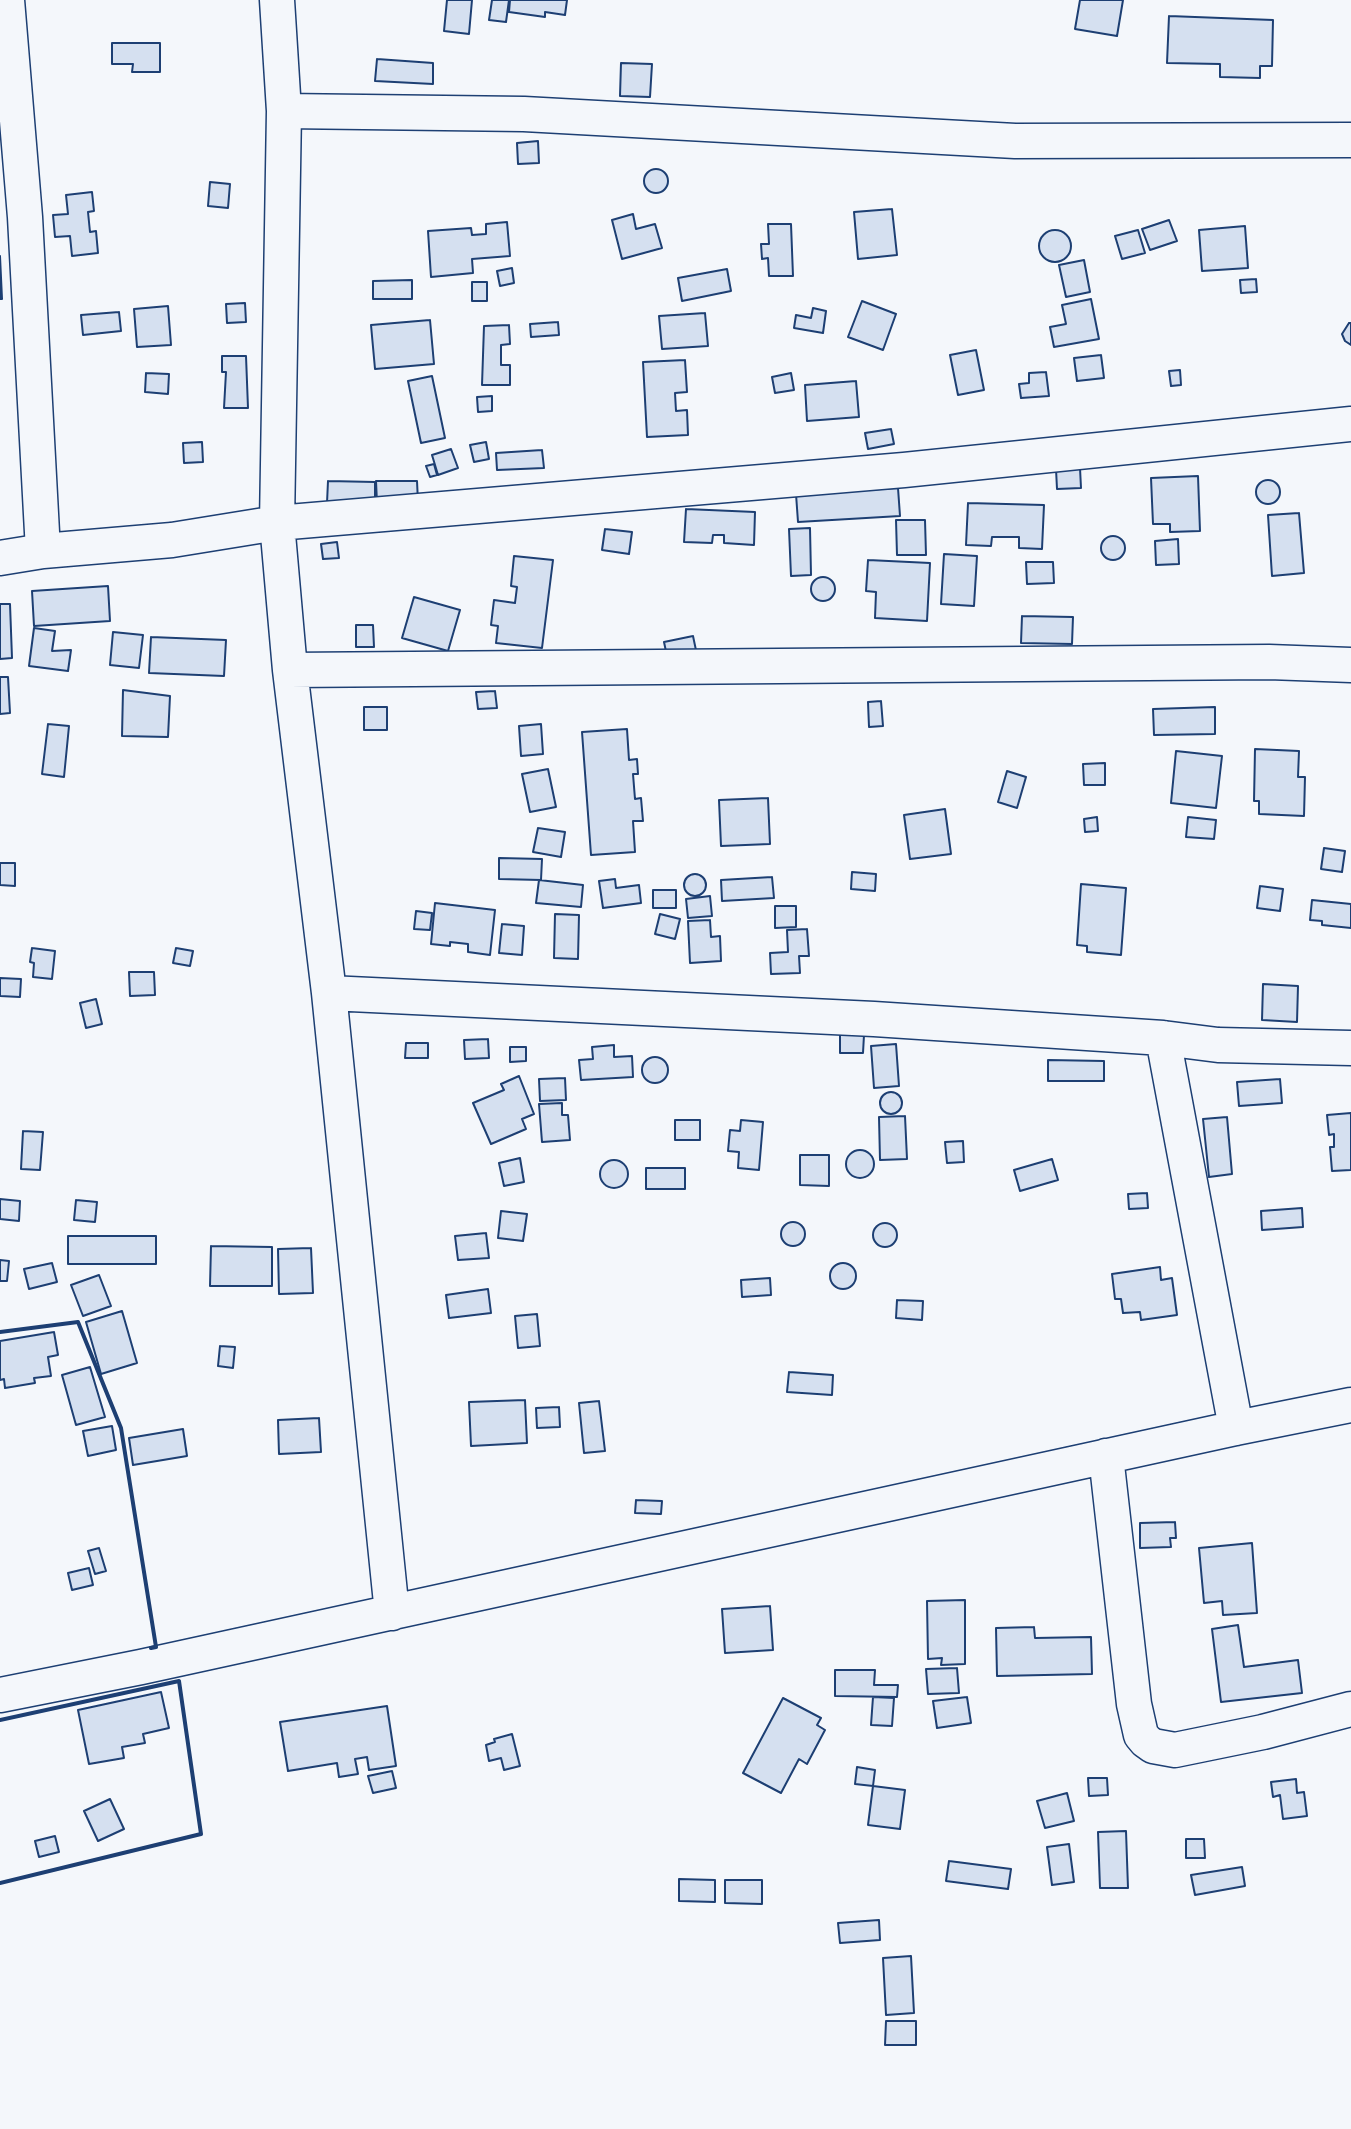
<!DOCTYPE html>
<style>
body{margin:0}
canvas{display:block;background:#f4f7fb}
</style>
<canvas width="1351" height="2129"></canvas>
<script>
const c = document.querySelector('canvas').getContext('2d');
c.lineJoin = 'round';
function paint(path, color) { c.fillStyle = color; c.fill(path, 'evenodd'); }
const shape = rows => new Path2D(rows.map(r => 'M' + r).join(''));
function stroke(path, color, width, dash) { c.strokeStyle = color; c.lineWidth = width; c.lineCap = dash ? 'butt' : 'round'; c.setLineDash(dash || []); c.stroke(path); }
const building = shape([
 [447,0,472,0,469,34,444,31,447,0],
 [492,0,509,0,506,22,489,20,492,0],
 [510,0,567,0,565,15,545,12,545,17,509,12,510,0],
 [1080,0,1123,0,1117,36,1075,29,1080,0],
 [1169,16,1273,20,1272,66,1260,66,1260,78,1220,77,1220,64,1167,63,1169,16],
 [112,43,160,43,160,72,132,72,133,64,112,64,112,43],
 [377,59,433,63,433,84,375,81,377,59],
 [621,63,652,64,650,97,620,96,621,63],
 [538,141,539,163,518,164,517,143,538,141],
 '644 181a12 12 0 1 1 24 0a12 12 0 1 1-24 0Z',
 [210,182,230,184,228,208,208,206,210,182],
 [92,192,94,211,88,212,90,232,96,231,98,253,72,256,70,236,55,237,53,215,68,214,66,195,92,192],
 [892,209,897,255,858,259,854,212,892,209],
 [633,214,636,229,655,224,662,248,622,259,612,220,633,214],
 [1169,220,1177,241,1150,250,1142,229,1169,220],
 [507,222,510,256,472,259,473,273,431,277,428,231,471,228,472,235,486,234,486,224,507,222],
 [768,224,791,224,793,276,769,276,768,258,762,259,761,244,769,244,768,224],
 [1245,226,1248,268,1202,271,1199,230,1245,226],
 '1039 246a16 16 0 1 1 32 0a16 16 0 1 1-32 0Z',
 [1138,230,1145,253,1122,259,1115,236,1138,230],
 [0,256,2,299,0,299,0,256],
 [1084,260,1090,292,1066,297,1059,265,1084,260],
 [512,268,514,283,500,286,497,271,512,268],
 [727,269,731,291,682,301,678,278,727,269],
 [1256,279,1257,292,1241,293,1240,280,1256,279],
 [412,280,412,299,373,299,373,281,412,280],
 [472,282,487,282,487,301,472,301,472,282],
 [1091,299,1099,339,1054,347,1050,327,1066,324,1062,305,1091,299],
 [862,301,896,314,883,350,848,337,862,301],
 [245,303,246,322,227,323,226,304,245,303],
 [168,306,171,345,137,347,134,309,168,306],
 [813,308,826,311,823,333,794,328,796,315,811,318,813,308],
 [119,312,121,331,83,335,81,315,119,312],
 [705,313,708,346,662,349,659,316,705,313],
 [430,320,434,364,375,369,371,325,430,320],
 [558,322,559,335,531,337,530,324,558,322],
 [1349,323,1351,323,1351,345,1345,341,1342,334,1349,323],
 [509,325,510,344,501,345,501,365,510,365,510,385,482,385,484,326,509,325],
 [976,350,984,390,958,395,950,355,976,350],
 [1101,355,1104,378,1077,381,1074,358,1101,355],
 [222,356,246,356,248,408,224,408,226,372,222,372,222,356],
 [685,360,687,392,675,393,676,411,687,410,688,435,647,437,643,362,685,360],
 [1180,370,1181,385,1171,386,1169,371,1180,370],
 [1046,372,1049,396,1021,398,1019,384,1029,383,1029,373,1046,372],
 [146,373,169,374,168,394,145,392,146,373],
 [791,373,794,390,775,393,772,377,791,373],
 [432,376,445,438,421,443,408,381,432,376],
 [856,381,859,417,807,421,805,385,856,381],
 [492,396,492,411,478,412,477,397,492,396],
 [891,429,894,444,868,449,865,433,891,429],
 [202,442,203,462,184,463,183,443,202,442],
 [486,442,489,459,474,462,470,445,486,442],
 [451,449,458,468,438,475,432,455,451,449],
 [542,450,544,468,497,470,496,453,542,450],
 [434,464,437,475,430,477,426,466,434,464],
 [1080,468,1081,488,1057,489,1056,469,1080,468],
 [1198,476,1200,531,1170,532,1170,524,1153,524,1151,478,1198,476],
 '1256 492a12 12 0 1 1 24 0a12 12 0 1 1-24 0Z',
 [328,481,375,482,375,503,327,503,328,481],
 [376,481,417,481,418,502,377,503,376,481],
 [898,488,900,516,798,522,796,494,898,488],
 [968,503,1044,505,1042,549,1019,548,1019,537,992,537,991,546,966,545,968,503],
 [686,509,755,512,754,545,724,543,724,535,713,535,712,543,684,542,686,509],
 [1299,513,1304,573,1272,576,1268,515,1299,513],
 [896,520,925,520,926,555,897,555,896,520],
 [810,528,811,575,791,576,789,529,810,528],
 [605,529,632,532,629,554,602,550,605,529],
 '1101 548a12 12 0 1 1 24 0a12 12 0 1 1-24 0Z',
 [1178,539,1179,564,1156,565,1155,541,1178,539],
 [337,542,339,558,323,559,321,544,337,542],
 [944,554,977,556,974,606,941,604,944,554],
 [514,556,553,560,542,648,496,643,498,626,491,625,494,600,515,603,517,587,511,586,514,556],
 [868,560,930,563,927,621,875,618,876,592,866,591,868,560],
 [1026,562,1053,562,1054,583,1027,584,1026,562],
 '811 589a12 12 0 1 1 24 0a12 12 0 1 1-24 0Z',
 [108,586,110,621,34,626,32,591,108,586],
 [414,597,460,610,448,651,402,638,414,597],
 [0,604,10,604,12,658,0,659,0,604],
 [1022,616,1073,617,1072,644,1021,643,1022,616],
 [356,625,373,625,374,647,356,647,356,625],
 [34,628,55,631,52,651,71,650,68,671,29,666,34,628],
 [113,632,143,635,139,668,110,665,113,632],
 [693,636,697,655,668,661,664,642,693,636],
 [151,637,226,640,224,676,149,673,151,637],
 [0,677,8,677,10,713,0,714,0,677],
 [123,690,170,696,168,737,122,736,123,690],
 [495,691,497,708,478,709,476,692,495,691],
 [881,701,883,726,869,727,868,702,881,701],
 [364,707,387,707,387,730,364,730,364,707],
 [1215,707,1215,734,1154,735,1153,709,1215,707],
 [48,724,69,726,64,777,42,774,48,724],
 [541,724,543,754,521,756,519,726,541,724],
 [627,729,629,760,637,759,638,774,633,774,635,799,641,798,643,821,633,821,635,852,591,855,582,732,627,729],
 [1255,749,1299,751,1298,777,1305,777,1304,816,1259,814,1259,801,1254,801,1255,749],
 [1176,751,1222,756,1216,808,1171,803,1176,751],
 [1105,763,1105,785,1084,785,1083,764,1105,763],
 [548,769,556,807,530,812,522,774,548,769],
 [1007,771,1026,777,1017,808,998,802,1007,771],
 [768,798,770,844,721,846,719,800,768,798],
 [945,809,951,854,910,859,904,815,945,809],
 [1097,817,1098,831,1085,832,1084,819,1097,817],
 [1188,817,1216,820,1214,839,1186,837,1188,817],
 [538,828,565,832,561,857,533,852,538,828],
 [1324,848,1345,851,1342,872,1321,869,1324,848],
 [499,858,542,859,541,880,499,879,499,858],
 [0,863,15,863,15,886,0,885,0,863],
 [852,872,876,874,875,891,851,889,852,872],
 '684 885a11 11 0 1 1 22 0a11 11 0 1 1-22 0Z',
 [772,877,774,898,722,901,721,880,772,877],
 [615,879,616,888,639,885,641,903,603,908,599,881,615,879],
 [539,880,583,885,581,907,536,903,539,880],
 [1081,884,1126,888,1121,955,1087,952,1087,946,1077,945,1081,884],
 [1260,886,1283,889,1280,911,1257,908,1260,886],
 [653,890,676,890,676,908,653,908,653,890],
 [710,896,712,916,688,918,686,899,710,896],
 [1312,900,1351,904,1351,928,1322,925,1322,921,1310,920,1312,900],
 [435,903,495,910,490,955,468,952,468,944,450,942,450,946,431,944,435,903],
 [775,906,796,906,796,927,775,928,775,906],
 [416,911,432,913,430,930,414,929,416,911],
 [555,914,579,915,578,959,554,958,555,914],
 [660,914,680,919,675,939,655,934,660,914],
 [710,920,711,937,720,936,721,961,690,963,688,921,710,920],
 [502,924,524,926,522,955,499,953,502,924],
 [807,929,809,956,799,956,800,973,771,974,770,953,788,952,787,930,807,929],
 [32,948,55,951,52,979,33,977,34,963,30,962,32,948],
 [176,948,193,951,190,966,173,963,176,948],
 [129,972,154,972,155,995,130,996,129,972],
 [0,978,21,979,20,997,0,996,0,978],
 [1263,984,1298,986,1297,1022,1262,1020,1263,984],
 [96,999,102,1024,86,1028,80,1003,96,999],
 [840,1035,864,1035,863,1053,840,1053,840,1035],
 [488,1039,489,1058,465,1059,464,1040,488,1039],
 [406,1043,428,1043,428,1058,405,1058,406,1043],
 [896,1044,899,1086,874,1088,871,1046,896,1044],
 [614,1045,614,1057,632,1056,633,1077,581,1080,579,1060,593,1059,592,1047,614,1045],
 [510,1047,526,1047,526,1061,510,1062,510,1047],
 '642 1070a13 13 0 1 1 26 0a13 13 0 1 1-26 0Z',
 [1048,1060,1104,1061,1104,1081,1048,1081,1048,1060],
 [519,1076,534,1114,522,1119,526,1129,491,1144,473,1103,504,1090,501,1084,519,1076],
 [565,1078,566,1100,540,1101,539,1079,565,1078],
 [1280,1079,1282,1103,1239,1106,1237,1082,1280,1079],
 '880 1103a11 11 0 1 1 22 0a11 11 0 1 1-22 0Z',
 [562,1103,562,1115,568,1115,570,1140,542,1142,539,1104,562,1103],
 [1351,1113,1351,1170,1332,1171,1330,1147,1334,1147,1334,1134,1329,1135,1327,1115,1351,1113],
 [905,1116,907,1159,880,1160,879,1117,905,1116],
 [1227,1117,1232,1174,1209,1177,1203,1119,1227,1117],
 [675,1120,700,1120,700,1140,675,1140,675,1120],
 [741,1120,763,1122,759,1170,738,1168,739,1152,728,1151,730,1130,740,1131,741,1120],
 [23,1131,43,1132,40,1170,21,1169,23,1131],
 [963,1141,964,1162,947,1163,945,1142,963,1141],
 '846 1164a14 14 0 1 1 28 0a14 14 0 1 1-28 0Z',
 [800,1155,829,1155,829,1186,800,1185,800,1155],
 [520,1158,524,1182,504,1186,499,1163,520,1158],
 [1052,1159,1058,1180,1020,1191,1014,1170,1052,1159],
 '600 1174a14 14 0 1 1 28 0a14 14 0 1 1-28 0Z',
 [646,1168,685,1168,685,1189,646,1189,646,1168],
 [1147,1193,1148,1208,1129,1209,1128,1194,1147,1193],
 [0,1199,20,1201,19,1221,0,1219,0,1199],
 [76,1200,97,1202,95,1222,74,1220,76,1200],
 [1302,1208,1303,1227,1262,1230,1261,1211,1302,1208],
 [501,1211,527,1214,523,1241,498,1238,501,1211],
 '781 1234a12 12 0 1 1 24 0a12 12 0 1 1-24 0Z',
 '873 1235a12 12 0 1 1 24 0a12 12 0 1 1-24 0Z',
 [486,1233,489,1258,458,1260,455,1236,486,1233],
 [68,1236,156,1236,156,1264,68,1264,68,1236],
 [211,1246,272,1247,272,1286,210,1286,211,1246],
 [311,1248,313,1293,279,1294,278,1249,311,1248],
 [0,1260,9,1261,7,1281,0,1281,0,1260],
 [52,1263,57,1282,29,1289,24,1269,52,1263],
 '830 1276a13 13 0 1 1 26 0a13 13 0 1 1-26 0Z',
 [1160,1267,1161,1280,1172,1278,1177,1315,1141,1320,1140,1312,1123,1313,1121,1299,1115,1299,1112,1274,1160,1267],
 [99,1275,111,1306,83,1316,71,1285,99,1275],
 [770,1278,771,1295,742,1297,741,1280,770,1278],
 [488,1289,491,1313,449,1318,446,1295,488,1289],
 [897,1300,923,1301,922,1320,896,1318,897,1300],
 [122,1311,137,1363,101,1374,86,1322,122,1311],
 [537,1314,540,1346,518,1348,515,1316,537,1314],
 [54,1332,58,1355,48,1357,51,1376,34,1378,35,1383,5,1388,4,1379,0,1380,0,1341,54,1332],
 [220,1346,235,1347,233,1368,218,1366,220,1346],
 [90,1367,105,1417,76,1425,62,1375,90,1367],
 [789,1372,833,1375,832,1395,787,1392,789,1372],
 [525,1400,527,1443,471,1446,469,1402,525,1400],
 [599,1401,605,1451,584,1453,579,1403,599,1401],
 [559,1407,560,1427,537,1428,536,1408,559,1407],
 [319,1418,321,1452,279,1454,278,1420,319,1418],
 [112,1426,116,1450,88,1456,83,1431,112,1426],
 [183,1429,187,1456,133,1465,129,1438,183,1429],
 [636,1500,662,1501,661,1514,635,1513,636,1500],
 [1175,1522,1176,1538,1170,1538,1171,1547,1140,1548,1140,1523,1175,1522],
 [1252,1543,1257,1613,1223,1615,1222,1601,1204,1603,1199,1548,1252,1543],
 [99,1548,106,1571,95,1574,88,1551,99,1548],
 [89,1568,93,1585,72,1590,68,1573,89,1568],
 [965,1600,965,1664,941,1665,942,1658,928,1659,927,1601,965,1600],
 [770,1606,773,1650,725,1653,722,1609,770,1606],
 [1238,1625,1244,1667,1298,1660,1302,1693,1221,1702,1212,1629,1238,1625],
 [1034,1627,1035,1638,1091,1637,1092,1674,997,1676,996,1628,1034,1627],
 [957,1668,959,1693,928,1694,926,1669,957,1668],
 [835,1670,875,1670,874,1685,898,1685,897,1697,835,1696,835,1670],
 [161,1692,169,1728,143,1734,145,1743,122,1747,124,1758,89,1764,78,1710,161,1692],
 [873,1697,894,1698,892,1726,871,1725,873,1697],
 [967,1697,971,1723,937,1728,933,1701,967,1697],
 [783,1698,821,1718,817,1725,825,1730,807,1764,799,1759,781,1793,743,1773,783,1698],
 [387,1706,396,1766,369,1770,367,1757,355,1759,358,1774,339,1777,337,1763,288,1771,280,1722,387,1706],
 [512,1734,520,1766,504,1770,501,1758,489,1761,486,1745,495,1742,494,1739,512,1734],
 [857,1767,875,1770,873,1786,855,1784,857,1767],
 [392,1771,396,1788,373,1793,368,1776,392,1771],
 [1088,1778,1107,1778,1108,1795,1089,1796,1088,1778],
 [1296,1779,1297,1793,1304,1792,1307,1816,1283,1819,1280,1795,1273,1797,1271,1782,1296,1779],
 [873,1786,905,1790,900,1829,868,1825,873,1786],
 [1067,1793,1074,1821,1045,1828,1037,1801,1067,1793],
 [110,1799,124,1829,98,1841,84,1811,110,1799],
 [1126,1831,1128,1888,1100,1888,1098,1832,1126,1831],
 [55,1836,59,1852,39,1857,35,1841,55,1836],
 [1186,1839,1204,1839,1205,1858,1186,1858,1186,1839],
 [1069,1844,1074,1882,1052,1885,1047,1847,1069,1844],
 [949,1861,1011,1869,1008,1889,946,1881,949,1861],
 [1242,1867,1245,1886,1195,1895,1191,1875,1242,1867],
 [679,1879,715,1880,715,1902,679,1901,679,1879],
 [725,1880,762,1880,762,1904,725,1903,725,1880],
 [879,1920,880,1940,840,1943,838,1923,879,1920],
 [911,1956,914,2013,886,2015,883,1958,911,1956],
 [886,2021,916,2021,916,2045,885,2045,886,2021]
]);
paint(building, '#d5e0f0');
stroke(building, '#1d3f73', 2);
const minor = shape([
 [7,0,25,217,43,551],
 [277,0,284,111,277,523,290,670,329,993,392,1613],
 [284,111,524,114,1015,141,1351,140],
 [0,558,43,551,172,540,277,523,904,470,1351,424],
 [290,670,1269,662,1351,665],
 [329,993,874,1019,1163,1038,1218,1045,1351,1048],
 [1163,1038,1236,1428],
 [1106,1456,1134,1704,1141,1735,1146,1741,1153,1746,1175,1750,1263,1732,1351,1709],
 [0,1695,141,1667,1236,1428,1351,1405]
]);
stroke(minor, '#1d3f73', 37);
stroke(minor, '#f4f7fb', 34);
stroke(shape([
 [0,1332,78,1322,121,1428,156,1647,151,1648],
 [0,1720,179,1681,201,1834,0,1883]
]), '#1d3f73', 4);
</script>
